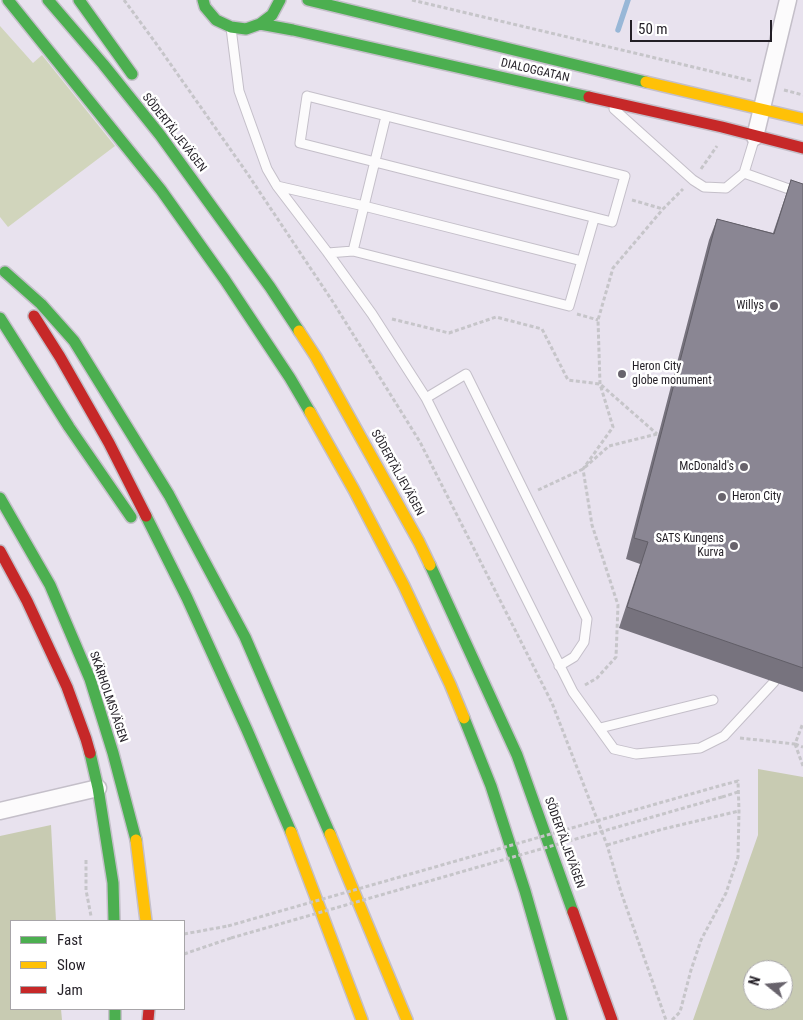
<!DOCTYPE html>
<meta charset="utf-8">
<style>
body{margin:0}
#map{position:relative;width:803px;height:1020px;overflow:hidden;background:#e8e2ee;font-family:"Roboto Condensed",sans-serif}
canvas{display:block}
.legend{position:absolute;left:10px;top:920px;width:175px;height:90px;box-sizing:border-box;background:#fff;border:1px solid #a7a5a8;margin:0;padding:6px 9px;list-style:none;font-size:15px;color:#231f26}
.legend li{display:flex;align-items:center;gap:10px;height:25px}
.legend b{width:25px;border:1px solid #a7a5a8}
.north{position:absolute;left:743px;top:960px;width:50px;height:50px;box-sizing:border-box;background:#fff;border:1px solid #a7a5a8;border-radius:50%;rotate:287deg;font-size:14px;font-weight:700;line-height:20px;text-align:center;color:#231f26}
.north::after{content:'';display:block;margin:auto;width:18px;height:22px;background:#68636c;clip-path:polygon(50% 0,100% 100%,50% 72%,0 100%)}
.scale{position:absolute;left:630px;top:20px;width:142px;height:22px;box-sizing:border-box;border:2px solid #231f26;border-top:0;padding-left:6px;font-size:15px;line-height:18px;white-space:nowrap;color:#231f26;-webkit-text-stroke:4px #fff;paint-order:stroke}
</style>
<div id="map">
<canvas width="803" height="1020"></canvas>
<ul class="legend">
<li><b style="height:6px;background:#4caf50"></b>Fast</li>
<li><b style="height:6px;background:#ffc107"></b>Slow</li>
<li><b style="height:6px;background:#c62828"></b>Jam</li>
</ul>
<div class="north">N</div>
<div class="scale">50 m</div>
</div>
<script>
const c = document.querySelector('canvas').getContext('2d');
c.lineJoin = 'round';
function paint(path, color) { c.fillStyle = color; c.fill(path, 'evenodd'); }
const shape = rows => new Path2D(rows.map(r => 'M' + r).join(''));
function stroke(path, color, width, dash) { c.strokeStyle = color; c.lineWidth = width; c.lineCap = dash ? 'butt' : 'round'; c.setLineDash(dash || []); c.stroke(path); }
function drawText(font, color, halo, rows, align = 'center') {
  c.font = font + ' "Roboto Condensed",sans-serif'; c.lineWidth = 5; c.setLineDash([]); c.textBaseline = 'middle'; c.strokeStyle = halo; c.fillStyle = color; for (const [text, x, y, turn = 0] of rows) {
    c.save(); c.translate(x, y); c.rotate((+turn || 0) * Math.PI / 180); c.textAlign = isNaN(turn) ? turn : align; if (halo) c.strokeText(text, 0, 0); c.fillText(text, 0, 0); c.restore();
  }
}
paint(shape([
 [0,26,33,63,42,55,115,146,8,227,0,217]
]), '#d1d5bc');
paint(shape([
 [758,769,803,777,803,1020,693,1020,758,835],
 [753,970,783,970,783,1000,753,1000],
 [51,825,56,921,11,921,11,1009,61,1009,62,1020,0,1020,0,836]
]), '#c8cbb2');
stroke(shape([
 [618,30,628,0]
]), '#98b7d7', 5.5);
const lane = shape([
 [231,28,239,91,267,169,277,186,328,253,372,314,426,398,573,692,614,749,636,754,700,748,724,736,774,682],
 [307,96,625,176,612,222,300,143,307,96],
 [614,109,693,180,704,187,726,188,744,173],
 [755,137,744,173,803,194],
 [277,186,364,206,582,261],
 [353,251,386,116],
 [328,253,353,251,569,306,594,219],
 [426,398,466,374,587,619,584,642,574,657,559,666],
 [600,728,713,700]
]);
const street = shape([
 [755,137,788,0],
 [0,811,98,788]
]);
const fast = shape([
 [8,0,161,190,225,280,290,378,310,412],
 [48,0,103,64,160,135,270,287,299,331],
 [79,0,132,74],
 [203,0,205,7,216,20,231,27,246,29,260,24,272,15,280,0],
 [308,0,646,82],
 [260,24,293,30,589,97],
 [5,272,41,304,74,341,169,495,245,637,330,834],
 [0,318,69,427,131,517],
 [0,498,50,585,90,679,113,753,136,840],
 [146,516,187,598,247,730,291,832],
 [430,565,517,755,573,912],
 [464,718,491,786,525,891,562,1020],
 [90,753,98,788,113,883,114,921],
 [115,1009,115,1020]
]);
const slow = shape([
 [646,82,803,119],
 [299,331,316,357,419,542,430,565],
 [310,412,354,490,404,586,450,684,464,718],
 [291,832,362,1020],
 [330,834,407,1020],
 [136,840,146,921]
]);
const jam = shape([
 [589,97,722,127,803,148],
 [34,316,60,357,109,443,146,516],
 [0,551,27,601,67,687,86,739,90,753],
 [573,912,612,1020],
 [148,1020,149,1009]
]);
stroke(lane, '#c4bfc9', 11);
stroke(street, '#c4bfc9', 19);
stroke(fast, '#c4bfc9', 14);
stroke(slow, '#c4bfc9', 14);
stroke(jam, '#c4bfc9', 14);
stroke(shape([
 [124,0,155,42,247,173,333,302,420,442,552,703,607,845,621,892,666,1020],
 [412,0,752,81],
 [784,90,803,95],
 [701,169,717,146],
 [632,200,663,209],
 [577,314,598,320],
 [392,319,449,333,496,317,542,329,568,380,600,384,657,434],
 [538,490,583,469,609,446,657,434],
 [585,685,597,678,616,657,618,605,592,525,583,469,613,427,600,384,598,320,613,268,663,209,683,189],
 [740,738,795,744,803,723],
 [795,744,803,766],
 [795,744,803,747],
 [722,797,738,792],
 [607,845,663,829,739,811],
 [86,860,86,890,91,916],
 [184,934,228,926],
 [184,954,231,938],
 [672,1020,680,1012,691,970,701,940,726,893,738,857,739,811,738,781,719,786]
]), '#c6c5c9', 3, [4, 2.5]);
stroke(lane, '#fcfbfc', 9);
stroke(street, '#fcfbfc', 16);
stroke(fast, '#4caf50', 11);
stroke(slow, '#ffc107', 11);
stroke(jam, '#c62828', 11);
stroke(shape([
 [228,926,719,786],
 [231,938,722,797]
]), '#c6c5c9', 3, [4, 2.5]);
paint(shape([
 [791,180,803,184,803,692,619,628,640,564,626,559,709,240,717,219,773,233]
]), '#77737e');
const building = shape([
 [791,180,803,184,803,668,627,607,648,542,634,538,717,219,774,234,791,180]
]);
paint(building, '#8a8693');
stroke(building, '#615e67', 1);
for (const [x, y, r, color] of [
 [774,306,5,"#68636c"],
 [622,374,5,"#68636c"],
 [744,467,5,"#68636c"],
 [722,497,5,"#68636c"],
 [734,546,5,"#68636c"]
]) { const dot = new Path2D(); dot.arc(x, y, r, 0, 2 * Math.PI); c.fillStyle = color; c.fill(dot); stroke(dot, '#fff', 2); }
drawText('12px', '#231f26', '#fff', [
 ["DIALOGGATAN",535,71,13],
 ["SÖDERTÄLJEVÄGEN",174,133,52],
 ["SÖDERTÄLJEVÄGEN",397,473,61],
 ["SKÄRHOLMSVÄGEN",108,697,71],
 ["SÖDERTÄLJEVÄGEN",564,843,70]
]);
drawText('12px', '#231f26', '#fff', [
 ["Willys",764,306],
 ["Heron City",632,367,"left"],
 ["globe monument",632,381,"left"],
 ["McDonald's",734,467],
 ["Heron City",732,497,"left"],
 ["SATS Kungens",724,539],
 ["Kurva",724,553]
], 'right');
</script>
